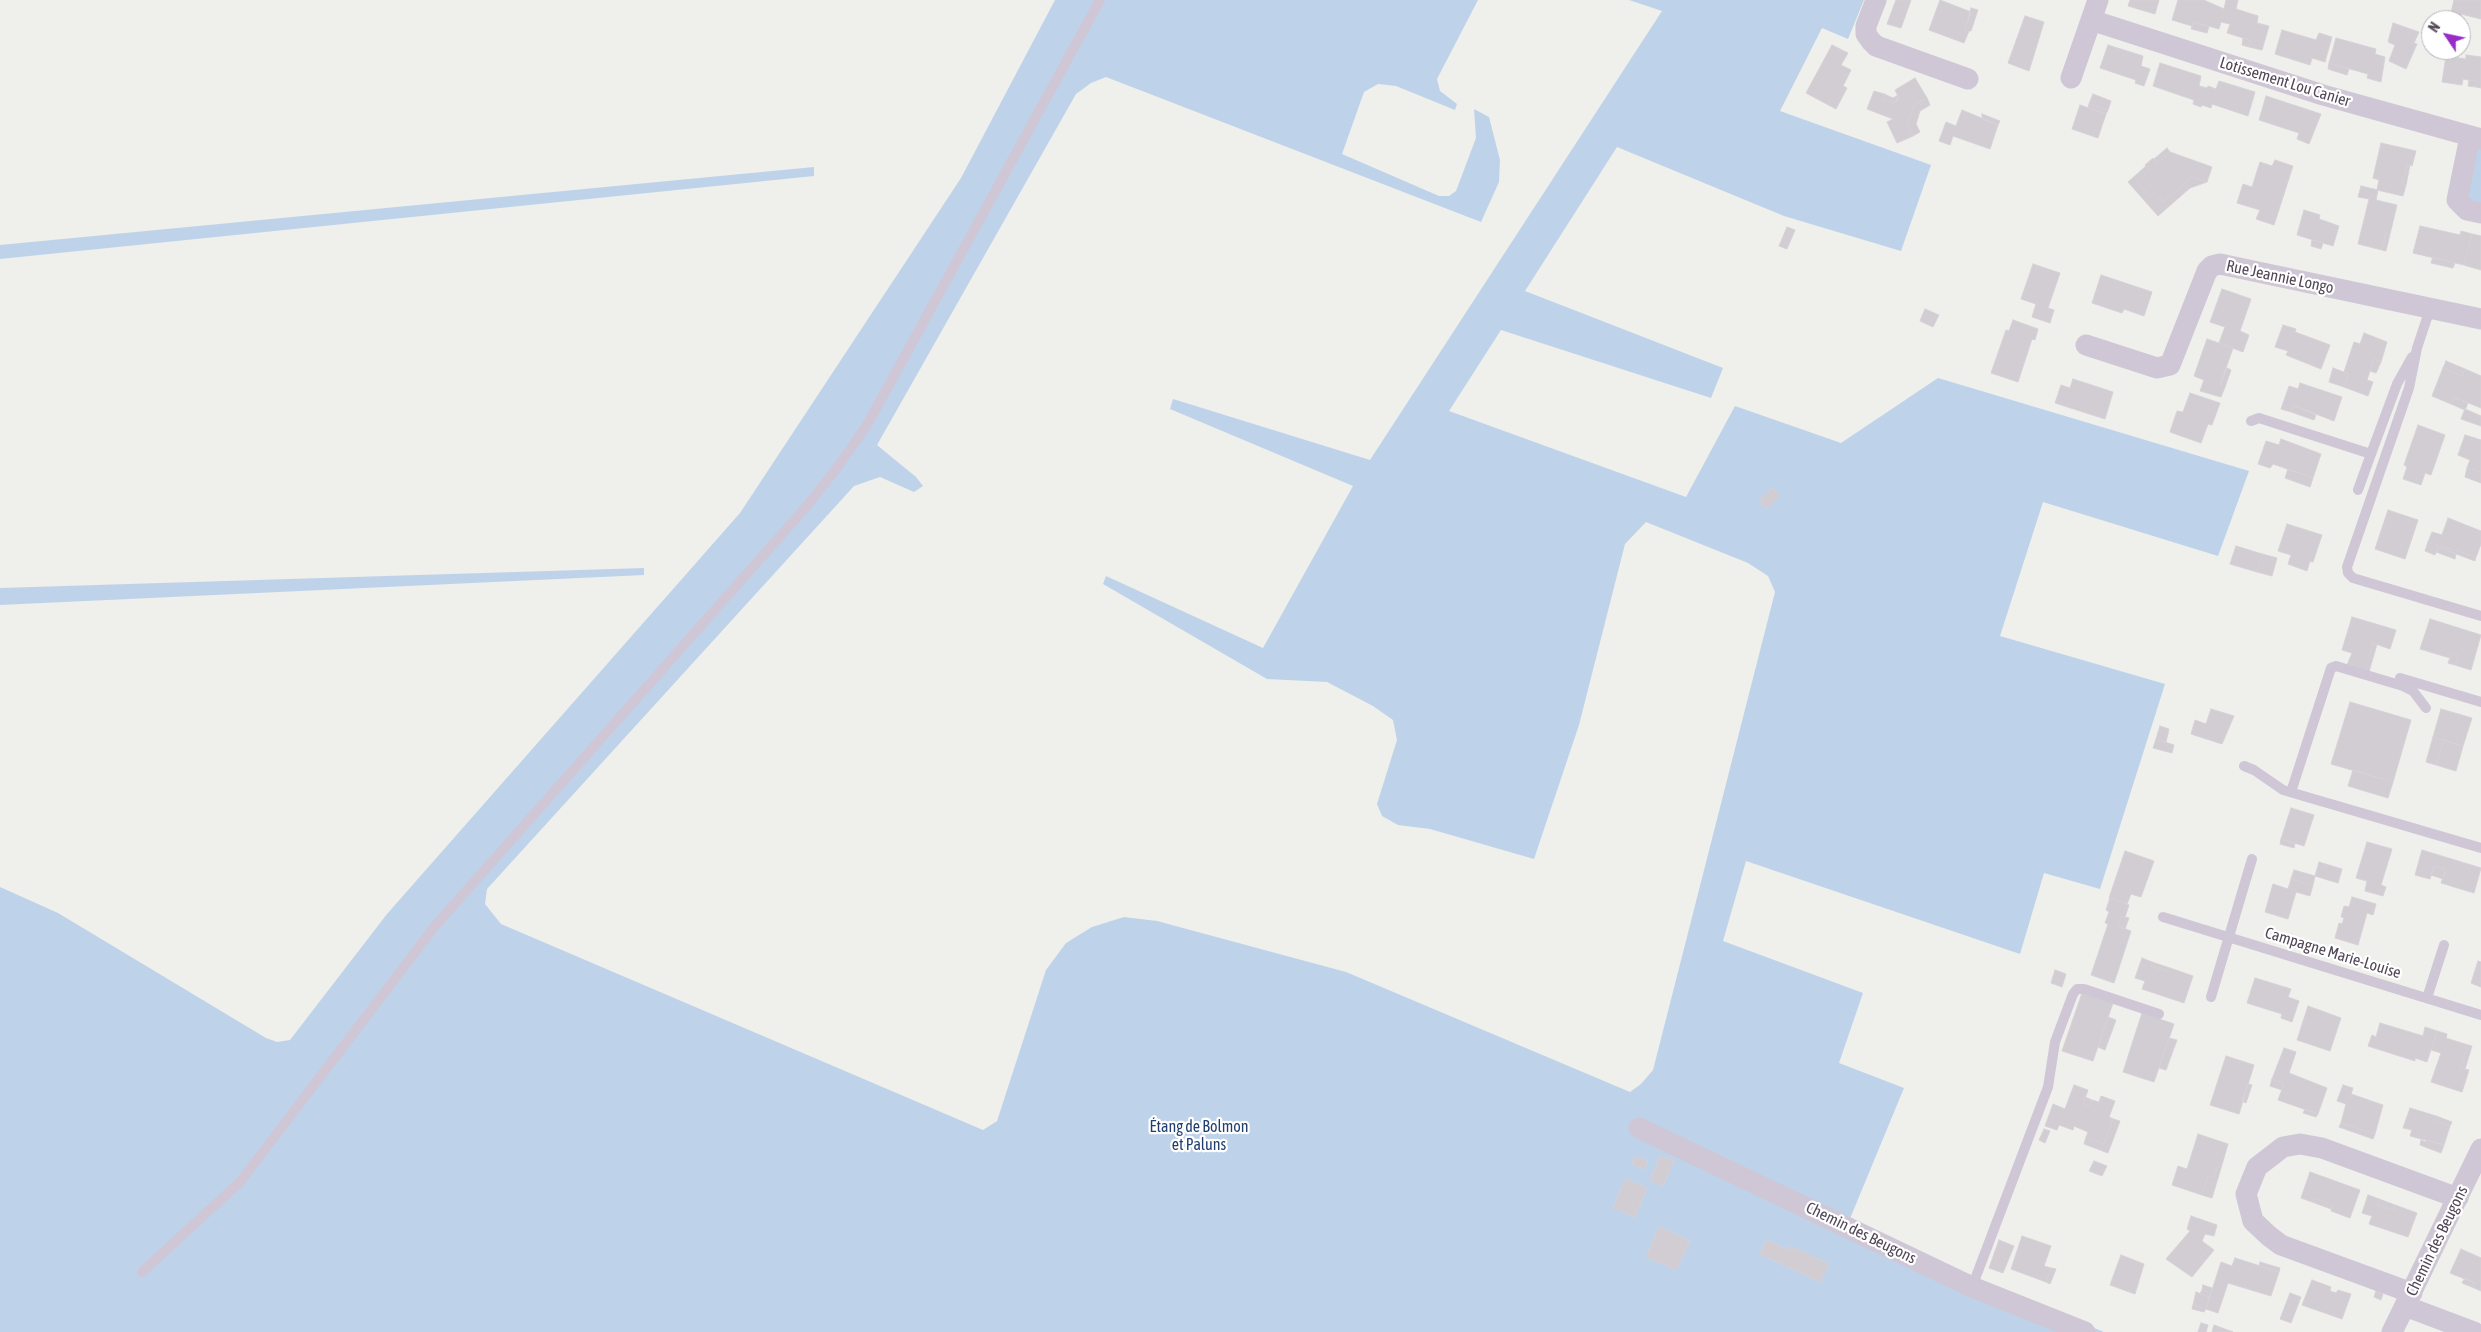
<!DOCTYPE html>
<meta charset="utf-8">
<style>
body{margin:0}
#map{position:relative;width:2481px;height:1332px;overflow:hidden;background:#efefec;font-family:"Asap Condensed",sans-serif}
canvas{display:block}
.north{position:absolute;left:2421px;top:10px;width:50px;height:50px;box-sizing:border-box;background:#fff;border:1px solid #b9b5bc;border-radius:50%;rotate:304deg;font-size:14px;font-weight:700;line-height:20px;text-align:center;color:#514757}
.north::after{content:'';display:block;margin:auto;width:18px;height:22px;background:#982cc9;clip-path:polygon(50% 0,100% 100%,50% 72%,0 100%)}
</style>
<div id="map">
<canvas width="2481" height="1332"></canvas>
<div class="north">N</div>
</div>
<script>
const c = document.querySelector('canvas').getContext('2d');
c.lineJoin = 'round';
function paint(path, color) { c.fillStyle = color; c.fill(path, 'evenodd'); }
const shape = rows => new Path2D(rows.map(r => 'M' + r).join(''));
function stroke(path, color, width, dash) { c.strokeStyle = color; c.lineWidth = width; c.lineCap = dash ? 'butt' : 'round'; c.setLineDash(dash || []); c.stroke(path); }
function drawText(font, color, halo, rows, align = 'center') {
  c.font = font + ' "Asap Condensed",sans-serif'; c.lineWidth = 4.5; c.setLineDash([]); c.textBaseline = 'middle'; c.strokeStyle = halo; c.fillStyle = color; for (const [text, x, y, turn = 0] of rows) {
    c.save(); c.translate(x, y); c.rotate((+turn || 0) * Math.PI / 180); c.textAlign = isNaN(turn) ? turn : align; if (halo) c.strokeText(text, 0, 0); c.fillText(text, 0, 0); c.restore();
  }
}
paint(shape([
 [1055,0,1478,0,1437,79,1440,91,1457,104,1455,110,1396,86,1378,84,1364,92,1342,154,1439,196,1449,196,1456,191,1476,138,1474,109,1489,117,1500,160,1499,182,1481,222,1106,77,1091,83,1076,94,877,445,916,477,923,486,914,492,880,477,854,486,487,889,485,904,501,924,983,1130,997,1121,1046,970,1066,943,1092,927,1124,917,1157,921,1346,972,1630,1092,1641,1084,1653,1070,1775,592,1768,576,1748,563,1646,522,1625,544,1579,725,1534,859,1430,829,1398,825,1382,816,1377,804,1397,740,1393,720,1373,706,1327,682,1267,679,1103,584,1106,576,1263,648,1353,486,1170,409,1173,399,1370,460,1662,11,1629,0,1864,0,1848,39,1822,28,1780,111,1931,165,1901,251,1784,216,1617,147,1525,291,1723,368,1711,398,1501,330,1449,411,1686,497,1735,406,1841,443,1938,378,2249,471,2218,556,2043,502,2000,636,2165,684,2100,889,2044,873,2020,954,1746,861,1723,941,1863,993,1839,1063,1904,1088,1849,1221,1985,1284,2104,1332,0,1332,0,887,58,913,266,1038,277,1042,290,1040,387,914,740,513,961,178],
 [2481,146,2481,206,2467,202,2471,155],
 [814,167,814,176,0,259,0,245],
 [644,568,644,575,0,605,0,588]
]), '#bed3e9');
const building = shape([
 [1896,0,1911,0,1901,28,1887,24,1896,0],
 [1940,0,1971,12,1965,29,1969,31,1964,43,1929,30,1940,0],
 [2130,0,2159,0,2155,14,2128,6,2130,0],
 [2178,0,2204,0,2224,9,2226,0,2238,0,2236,9,2258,16,2257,23,2269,26,2262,50,2249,47,2250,40,2227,33,2230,24,2221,22,2219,29,2194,22,2192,26,2172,20,2178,0],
 [2454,0,2481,0,2481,19,2461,14,2460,20,2450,17,2454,0],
 [1971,8,1978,10,1971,31,1969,31,1965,29,1971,8],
 [2025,16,2044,22,2029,71,2008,63,2025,16],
 [2194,22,2209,27,2207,33,2191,29,2194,22],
 [2393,23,2419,32,2414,43,2417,44,2406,69,2389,61,2395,45,2388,42,2393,23],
 [2282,30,2316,40,2319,33,2332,37,2325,62,2312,58,2310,65,2275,54,2282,30],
 [2243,38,2250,40,2249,47,2242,45,2243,38],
 [2336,38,2376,49,2375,54,2385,57,2381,82,2367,78,2368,74,2329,63,2336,38],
 [1832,45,1848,53,1841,65,1851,70,1843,86,1847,88,1836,109,1806,93,1832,45],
 [2108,45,2143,56,2141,66,2150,69,2144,86,2135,83,2136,80,2100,68,2108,45],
 [2466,55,2481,57,2481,88,2476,87,2477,81,2469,80,2463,79,2462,85,2442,82,2446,56,2466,59,2466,55],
 [2160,63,2201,76,2199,86,2207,88,2208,86,2216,89,2219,81,2255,92,2248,116,2212,104,2211,108,2202,105,2201,107,2193,104,2194,100,2153,86,2160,63],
 [2329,63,2349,69,2347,75,2328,69,2329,63],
 [1915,78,1927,98,1914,105,1907,124,1913,136,1897,143,1887,122,1893,119,1867,109,1874,91,1884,94,1882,99,1893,103,1899,98,1895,90,1915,78],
 [2469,80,2477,81,2476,87,2468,86,2469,80],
 [1884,94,1893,98,1898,95,1898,100,1893,103,1882,99,1884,94],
 [2093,94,2111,101,2108,110,2089,104,2093,94],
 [2266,96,2321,114,2309,144,2297,139,2299,133,2259,120,2266,96],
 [1927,98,1930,105,1920,111,1916,124,1920,132,1913,136,1907,124,1914,105,1927,98],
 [2089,104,2108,110,2106,114,2088,108,2089,104],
 [2080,105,2106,114,2098,138,2072,129,2080,105],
 [1962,110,1998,125,1990,149,1953,136,1950,145,1939,141,1946,122,1956,126,1962,110],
 [1982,114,2000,121,1998,125,1982,119,1982,114],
 [2381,143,2416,151,2412,166,2407,164,2402,184,2406,185,2403,196,2377,190,2379,180,2373,178,2381,143],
 [2167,148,2170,152,2157,164,2154,159,2167,148],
 [2170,152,2212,167,2207,182,2192,177,2163,202,2154,193,2150,196,2137,182,2150,170,2145,165,2153,158,2157,164,2170,152],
 [2275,160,2293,166,2274,225,2256,219,2260,210,2237,203,2243,184,2252,187,2260,162,2272,166,2275,160],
 [2407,164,2410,165,2406,185,2402,184,2407,164],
 [2146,166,2150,170,2137,182,2150,196,2154,193,2163,202,2192,177,2207,182,2190,188,2158,216,2128,182,2146,166],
 [2361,186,2378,190,2376,200,2397,205,2390,234,2386,233,2382,250,2358,244,2369,199,2358,197,2361,186],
 [2304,210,2320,215,2319,219,2339,226,2333,246,2297,235,2304,210],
 [2420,226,2460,235,2461,231,2472,234,2464,265,2413,253,2420,226],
 [1787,227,1795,230,1787,249,1779,246,1787,227],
 [2386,233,2390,234,2386,251,2382,250,2386,233],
 [2472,234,2481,236,2481,270,2464,265,2472,234],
 [2312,240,2323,243,2321,249,2311,246,2312,240],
 [2433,257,2455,263,2453,268,2431,263,2433,257],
 [2033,264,2060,273,2048,308,2054,310,2050,323,2032,317,2036,304,2021,299,2033,264],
 [2101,275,2152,292,2144,316,2124,309,2122,313,2092,303,2101,275],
 [2222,289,2251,299,2240,331,2249,335,2243,352,2219,343,2225,327,2210,322,2222,289],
 [1925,309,1939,315,1933,327,1920,321,1925,309],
 [2013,320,2038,329,2035,340,2032,339,2018,382,1991,373,2006,330,2009,331,2013,320],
 [2283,325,2296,329,2295,332,2330,345,2321,369,2286,355,2288,351,2275,347,2283,325],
 [2364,333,2387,342,2381,362,2374,359,2367,380,2373,382,2368,396,2344,387,2349,374,2344,372,2354,342,2360,344,2364,333],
 [2207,339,2233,348,2220,385,2225,387,2221,397,2200,391,2204,380,2194,376,2207,339],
 [2374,359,2381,362,2376,373,2370,371,2374,359],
 [2446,361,2465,369,2462,376,2443,368,2446,361],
 [2227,368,2231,370,2225,387,2220,385,2227,368],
 [2333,368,2349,374,2344,387,2329,382,2333,368],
 [2443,368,2462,376,2465,369,2481,376,2481,408,2454,397,2451,404,2432,396,2443,368],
 [2073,379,2113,392,2105,419,2055,403,2061,385,2070,388,2073,379],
 [2300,383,2342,397,2334,421,2293,405,2291,412,2281,409,2289,386,2298,389,2300,383],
 [2190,393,2220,403,2212,425,2208,424,2201,443,2170,432,2177,411,2183,412,2190,393],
 [2454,397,2468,403,2465,410,2451,404,2454,397],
 [2293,405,2316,415,2314,420,2291,412,2293,405],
 [2465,409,2481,416,2481,426,2461,419,2465,409],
 [2418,425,2445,435,2431,475,2425,473,2421,485,2403,479,2407,467,2404,465,2418,425],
 [2465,435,2481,440,2481,472,2467,468,2470,460,2458,455,2465,435],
 [2281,439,2321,454,2313,478,2273,464,2270,468,2258,464,2266,441,2279,445,2281,439],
 [2467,468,2481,472,2481,483,2465,477,2467,468],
 [2288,469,2313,478,2310,487,2285,478,2288,469],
 [1772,488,1780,496,1766,509,1759,500,1772,488],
 [2388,510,2418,520,2405,559,2375,549,2388,510],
 [2448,518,2481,531,2481,544,2476,557,2428,542,2432,532,2442,535,2448,518],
 [2287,524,2322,535,2313,562,2310,561,2307,571,2288,564,2291,555,2278,551,2287,524],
 [2428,542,2476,557,2475,561,2438,547,2435,555,2425,551,2428,542],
 [2236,546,2262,554,2257,572,2230,564,2236,546],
 [2438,547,2456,554,2455,559,2436,552,2438,547],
 [2262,554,2277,558,2272,576,2257,572,2262,554],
 [2352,617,2396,630,2390,649,2373,643,2369,657,2373,658,2369,672,2347,665,2352,653,2342,650,2352,617],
 [2430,619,2481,635,2471,670,2455,665,2458,655,2452,653,2450,658,2420,649,2430,619],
 [2373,643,2377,644,2373,658,2369,657,2373,643],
 [2452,653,2458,655,2455,665,2448,663,2452,653],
 [2350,702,2411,720,2393,782,2331,764,2350,702],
 [2211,709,2234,716,2222,744,2191,734,2195,720,2206,724,2211,709],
 [2441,709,2472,718,2463,746,2433,737,2441,709],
 [2160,726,2169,729,2166,742,2156,739,2160,726],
 [2433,737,2444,740,2436,765,2426,762,2433,737],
 [2156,739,2174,745,2172,753,2153,748,2156,739],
 [2444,740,2463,746,2456,771,2436,765,2444,740],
 [2353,770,2393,782,2388,798,2348,786,2353,770],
 [2291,808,2314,815,2304,846,2281,839,2291,808],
 [2281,839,2295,843,2294,848,2280,844,2281,839],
 [2367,842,2392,849,2381,885,2386,887,2383,896,2365,891,2367,881,2356,878,2367,842],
 [2422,850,2481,868,2474,893,2441,883,2446,869,2434,866,2430,879,2415,875,2422,850],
 [2125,851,2154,861,2141,897,2131,894,2127,904,2109,898,2125,851],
 [2319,862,2342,869,2338,883,2315,876,2319,862],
 [2434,866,2446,869,2443,879,2431,875,2434,866],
 [2294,870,2315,876,2313,885,2291,879,2294,870],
 [2291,879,2313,885,2310,896,2296,892,2288,919,2265,912,2273,884,2288,889,2291,879],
 [2352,897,2376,904,2373,915,2367,913,2358,945,2335,938,2339,923,2342,924,2344,918,2341,917,2344,906,2349,907,2352,897],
 [2110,898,2129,905,2125,917,2121,916,2118,926,2131,931,2114,983,2091,975,2108,924,2105,923,2109,912,2106,910,2110,898],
 [2121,916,2129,918,2125,929,2118,926,2121,916],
 [2142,958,2152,962,2151,966,2168,972,2170,968,2193,976,2184,1003,2142,989,2145,981,2135,978,2142,958],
 [2478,961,2481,962,2481,987,2471,983,2478,961],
 [2152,962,2170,968,2168,972,2151,966,2152,962],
 [2055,970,2066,974,2062,987,2051,983,2055,970],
 [2255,978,2291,989,2288,997,2299,1001,2292,1022,2281,1018,2282,1014,2247,1003,2255,978],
 [2082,993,2113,1003,2093,1061,2062,1051,2082,993],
 [2308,1006,2341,1018,2330,1051,2297,1040,2308,1006],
 [2142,1013,2174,1024,2154,1082,2123,1072,2142,1013],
 [2108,1017,2116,1020,2105,1050,2098,1047,2108,1017],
 [2380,1023,2423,1036,2425,1027,2437,1031,2427,1062,2415,1058,2415,1061,2368,1046,2372,1035,2376,1037,2380,1023],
 [2437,1031,2447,1034,2446,1038,2468,1045,2460,1068,2469,1070,2462,1092,2431,1082,2441,1053,2431,1050,2437,1031],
 [2169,1038,2177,1040,2166,1070,2159,1068,2169,1038],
 [2468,1045,2472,1046,2465,1069,2460,1068,2468,1045],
 [2284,1048,2296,1052,2289,1073,2327,1088,2318,1114,2278,1100,2284,1084,2272,1079,2284,1048],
 [2226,1056,2254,1065,2239,1114,2210,1105,2226,1056],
 [2272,1079,2284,1084,2282,1090,2270,1086,2272,1079],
 [2248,1084,2252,1085,2246,1103,2242,1101,2248,1084],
 [2074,1085,2088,1090,2083,1104,2089,1106,2092,1100,2099,1102,2101,1096,2115,1101,2109,1117,2113,1119,2104,1144,2086,1137,2088,1132,2074,1126,2073,1130,2059,1125,2057,1130,2045,1126,2053,1104,2065,1109,2074,1085],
 [2343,1085,2353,1088,2351,1094,2383,1105,2375,1134,2341,1123,2346,1104,2337,1101,2343,1085],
 [2085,1097,2092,1100,2089,1106,2083,1104,2085,1097],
 [2410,1108,2436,1116,2434,1121,2450,1126,2444,1145,2410,1136,2412,1130,2403,1128,2410,1108],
 [2305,1109,2318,1114,2316,1117,2303,1113,2305,1109],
 [2436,1116,2452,1122,2450,1126,2434,1121,2436,1116],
 [2113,1119,2120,1121,2108,1153,2084,1144,2086,1137,2104,1144,2113,1119],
 [2341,1123,2375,1134,2373,1139,2339,1127,2341,1123],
 [2044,1129,2050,1131,2045,1143,2039,1140,2044,1129],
 [2198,1134,2228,1144,2221,1168,2217,1167,2214,1178,2208,1176,2202,1195,2172,1185,2178,1166,2187,1169,2198,1134],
 [2421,1140,2426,1142,2427,1140,2444,1145,2441,1153,2420,1145,2421,1140],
 [1635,1156,1648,1161,1644,1169,1632,1164,1635,1156],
 [1660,1156,1674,1161,1663,1186,1650,1180,1660,1156],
 [2094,1161,2107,1166,2102,1176,2089,1171,2094,1161],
 [2217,1167,2221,1168,2212,1198,2202,1195,2208,1176,2214,1178,2217,1167],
 [2310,1172,2360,1190,2350,1218,2331,1211,2333,1205,2314,1198,2312,1202,2301,1198,2310,1172],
 [1625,1179,1647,1188,1635,1217,1613,1208,1625,1179],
 [2368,1195,2379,1199,2377,1205,2394,1210,2395,1205,2417,1213,2408,1237,2369,1224,2372,1216,2362,1213,2368,1195],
 [2314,1198,2333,1205,2331,1209,2312,1202,2314,1198],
 [2379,1199,2395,1205,2394,1210,2377,1205,2379,1199],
 [2191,1216,2217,1225,2214,1236,2205,1234,2202,1241,2210,1247,2200,1258,2205,1261,2192,1277,2166,1259,2190,1231,2187,1229,2191,1216],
 [1659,1227,1690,1241,1676,1270,1646,1257,1659,1227],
 [2022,1236,2051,1246,2044,1266,2051,1268,2046,1282,2011,1269,2022,1236],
 [1766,1240,1789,1250,1790,1246,1829,1264,1820,1282,1760,1254,1766,1240],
 [1999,1240,2014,1246,2003,1273,1989,1268,1999,1240],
 [2210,1247,2214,1250,2205,1261,2200,1258,2210,1247],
 [2461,1249,2481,1258,2481,1291,2472,1287,2475,1283,2450,1273,2461,1249],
 [2121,1255,2144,1264,2135,1294,2110,1285,2121,1255],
 [2235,1258,2279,1272,2271,1296,2228,1283,2218,1313,2206,1309,2221,1262,2232,1266,2235,1258],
 [2260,1262,2280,1268,2279,1272,2259,1266,2260,1262],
 [2051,1268,2056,1269,2050,1284,2046,1282,2051,1268],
 [2465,1278,2475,1283,2472,1287,2462,1283,2465,1278],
 [2312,1280,2331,1287,2330,1291,2336,1293,2338,1290,2351,1294,2342,1319,2302,1305,2312,1280],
 [2203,1285,2212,1288,2211,1293,2202,1290,2203,1285],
 [2202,1290,2211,1293,2209,1297,2200,1294,2202,1290],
 [2376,1291,2383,1294,2381,1300,2374,1297,2376,1291],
 [2196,1292,2209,1297,2206,1309,2193,1305,2196,1292],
 [2290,1293,2301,1297,2291,1323,2280,1319,2290,1293],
 [2193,1305,2206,1309,2204,1312,2192,1309,2193,1305],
 [2201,1323,2208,1325,2206,1332,2198,1332,2201,1323],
 [2214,1325,2233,1332,2212,1332,2214,1325]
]);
paint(building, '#d2cdd3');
stroke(building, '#d6d1d7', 1);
stroke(shape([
 [2430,309,2417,348,2409,388,2347,567,2348,573,2353,578,2481,616],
 [2251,421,2259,418,2371,454,2397,384,2412,357],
 [2358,490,2371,454],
 [2400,678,2481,702],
 [2244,766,2254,770,2283,790,2481,848],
 [2291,792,2331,668,2336,666,2403,686,2413,691,2426,708],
 [2163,917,2481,1015],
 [2211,997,2252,859],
 [2427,998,2444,945],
 [142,1272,240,1182,435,926,806,507,837,468,867,425,1100,0],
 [1972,1287,2048,1087,2055,1042,2073,994,2077,989,2084,989,2159,1014]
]), '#cfc7d5', 10);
stroke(shape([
 [1876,0,1866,26,1866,34,1871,41,1876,46,1968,79],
 [2091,20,2323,95,2481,139],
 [2071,78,2098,0],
 [2470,137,2457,200,2467,210,2481,213],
 [2086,345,2157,368,2170,365,2207,271,2212,266,2220,264,2481,319],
 [1639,1128,1972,1287,2085,1332],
 [2412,1293,2281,1245,2269,1236,2253,1221,2246,1194,2257,1167,2283,1147,2300,1144,2322,1148,2458,1198],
 [2405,1306,2474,1332],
 [2392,1332,2481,1149]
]), '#cfc7d5', 21);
drawText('16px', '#514757', '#fff', [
 ["Lotissement Lou Canier",2285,82,17],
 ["Rue Jeannie Longo",2280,277,12],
 ["Campagne Marie-Louise",2333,953,17],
 ["Chemin des Beugons",1861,1233,26],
 ["Chemin des Beugons",2437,1241,-64]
]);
drawText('16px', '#203e70', '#fff', [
 ["Étang de Bolmon",1199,1127],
 ["et Paluns",1199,1145]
]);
</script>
